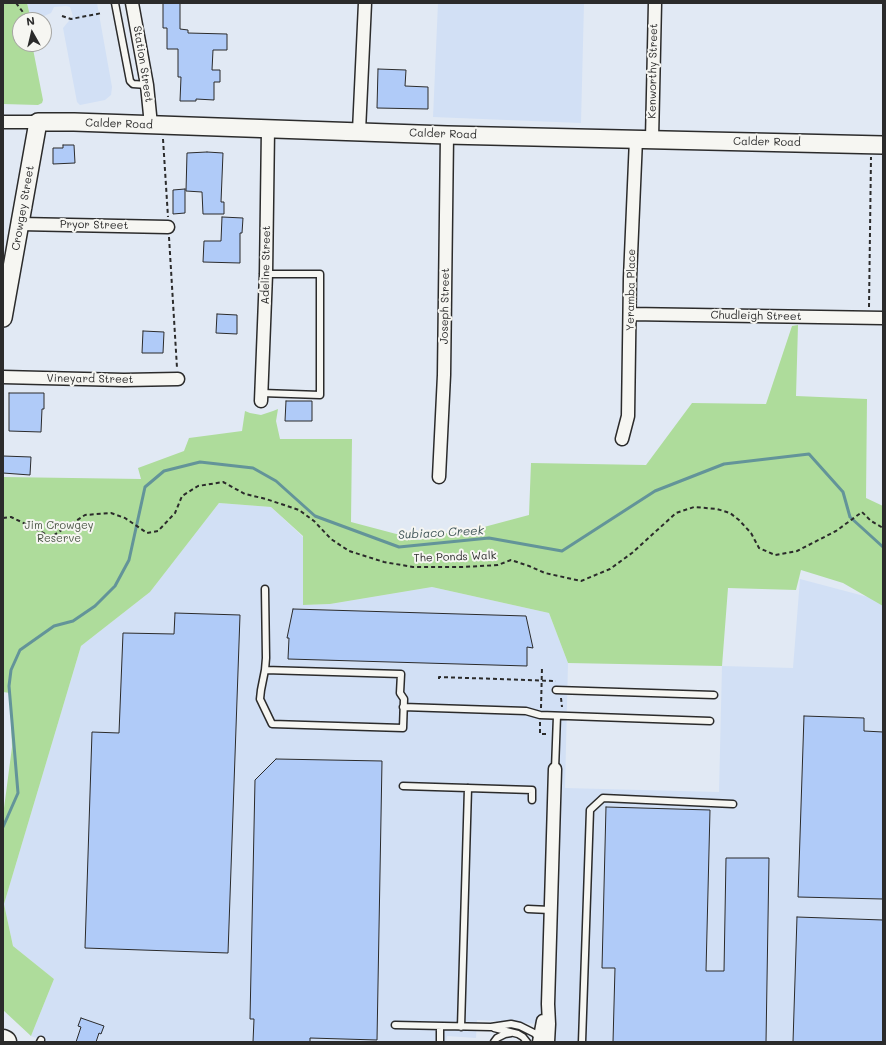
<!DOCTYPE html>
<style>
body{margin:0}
#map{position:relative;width:886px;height:1045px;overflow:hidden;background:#e1e9f4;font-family:Mali,sans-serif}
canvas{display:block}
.frame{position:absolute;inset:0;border:4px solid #2b2b2b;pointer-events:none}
.north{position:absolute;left:12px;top:12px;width:40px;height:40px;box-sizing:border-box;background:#f6f6f2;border:1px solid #a5a5a2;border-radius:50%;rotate:352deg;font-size:11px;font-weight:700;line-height:16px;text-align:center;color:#2b2b2b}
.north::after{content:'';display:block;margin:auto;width:14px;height:18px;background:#2b2b2b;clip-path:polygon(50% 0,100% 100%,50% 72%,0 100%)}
</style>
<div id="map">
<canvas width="886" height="1045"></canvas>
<div class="frame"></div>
<div class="north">N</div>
</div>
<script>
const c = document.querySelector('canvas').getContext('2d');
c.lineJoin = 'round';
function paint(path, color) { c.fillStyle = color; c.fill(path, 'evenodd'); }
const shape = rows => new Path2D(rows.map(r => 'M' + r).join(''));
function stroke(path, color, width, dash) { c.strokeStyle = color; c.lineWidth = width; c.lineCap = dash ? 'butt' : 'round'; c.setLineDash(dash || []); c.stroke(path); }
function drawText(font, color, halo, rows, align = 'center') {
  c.font = font + ' Mali,sans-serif'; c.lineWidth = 4; c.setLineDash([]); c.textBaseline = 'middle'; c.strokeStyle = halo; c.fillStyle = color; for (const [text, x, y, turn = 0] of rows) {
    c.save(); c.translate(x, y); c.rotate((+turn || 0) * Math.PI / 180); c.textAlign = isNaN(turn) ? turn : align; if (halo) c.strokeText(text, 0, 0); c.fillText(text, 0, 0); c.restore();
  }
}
paint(shape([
 [27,3,97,3,112,87,111,95,105,100,80,105,77,102,63,28,73,16,70,7,66,6,54,7,51,13,35,20,31,20],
 [438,3,584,3,581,123,433,117],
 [219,503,271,507,303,537,304,605,330,604,432,587,549,613,568,663,565,788,719,792,722,666,793,668,800,579,883,601,883,1042,555,1042,555,1025,477,1020,476,1038,447,1036,446,1042,47,1042,31,1036,54,979,13,946,4,904,81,646,150,592]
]), '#d2e0f5');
paint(shape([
 [5,3,27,3,31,20,20,20,20,44,32,44,43,100,42,103,38,105,3,104,3,5],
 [798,325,796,396,867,399,866,498,883,506,883,606,843,583,801,570,796,590,728,588,722,666,568,663,549,613,432,587,330,604,303,605,303,536,271,507,219,503,150,592,81,646,4,904,13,946,54,979,31,1036,3,1010,3,816,12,747,10,693,3,692,3,477,141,479,138,468,184,451,189,438,242,431,245,411,250,413,261,415,273,411,278,409,276,421,280,439,352,439,351,522,419,540,447,533,469,531,529,515,531,463,646,465,692,403,766,404,792,326]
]), '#aedc9b');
stroke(shape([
 [3,827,18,793,9,686,11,670,20,650,54,626,73,621,95,606,115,586,129,560,145,487,164,471,200,462,253,468,276,481,315,516,399,547,489,538,562,551,655,491,724,464,809,454,843,492,850,517,883,547]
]), '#639499', 3);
const building = shape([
 [163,3,180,3,180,29,188,30,188,33,227,34,227,50,213,50,212,70,220,70,220,82,214,82,214,100,196,99,196,101,180,101,181,77,178,77,178,49,167,49,167,28,163,28,163,3],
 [378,69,406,70,405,86,428,87,428,109,377,108,378,69],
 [63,145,74,145,75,163,53,164,53,148,63,148,63,145],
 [207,152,223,153,221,202,224,202,224,214,203,214,202,192,186,191,187,153,207,152],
 [185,189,185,213,173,214,173,190,185,189],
 [222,217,243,218,242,233,240,233,240,263,203,262,204,241,221,241,222,217],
 [217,314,237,315,237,334,216,333,217,314],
 [143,331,164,332,163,353,142,353,143,331],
 [9,393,44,393,44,409,42,409,41,432,9,431,9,393],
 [286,401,312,401,312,421,285,421,286,401],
 [3,456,31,457,30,475,3,473,3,456],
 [293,609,526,616,533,648,527,647,527,666,288,659,289,638,287,638,293,609],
 [175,613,240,615,228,953,85,948,92,732,119,733,123,633,174,634,175,613],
 [804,716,864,718,864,731,883,732,883,899,798,897,804,716],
 [276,759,382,761,377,1040,310,1038,310,1042,253,1042,254,1019,250,1019,255,780,276,759],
 [606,807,710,810,706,971,724,971,726,858,769,858,766,1042,613,1042,615,968,602,968,606,807],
 [797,917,883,920,883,1042,793,1042,797,917],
 [81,1018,104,1026,101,1034,99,1033,96,1042,76,1042,81,1027,78,1026,81,1018]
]);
paint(building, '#b0cbf8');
stroke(building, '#2b2b2b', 1);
const lane = shape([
 [115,3,130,81,133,84,147,85],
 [262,393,320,395,320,274,266,274],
 [265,589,266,658,265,670,261,690,260,699,272,724,403,728,404,699,400,693,401,674,265,670],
 [556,690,714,695],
 [403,707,526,711,540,715,710,721],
 [555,769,557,716],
 [403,786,532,790,532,800],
 [528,909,550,910],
 [395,1025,491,1027,511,1024,520,1026,534,1033,539,1038],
 [461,1027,468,788],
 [494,1028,518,1034,523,1037,527,1042],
 [40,1042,41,1040],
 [440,1042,440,1026],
 [494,1042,497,1038,505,1034,511,1033],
 [582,1042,590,810,603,798,733,804]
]);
const street = shape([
 [132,3,147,85,151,125],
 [3,122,38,122],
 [359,131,365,3],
 [652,139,655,3],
 [20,224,168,227],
 [630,314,883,318],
 [3,377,124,380,178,379],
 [261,401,266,274,268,129],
 [622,439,628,416,630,278,636,139],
 [439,477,444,375,447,135],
 [539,1042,543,1021],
 [548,1042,549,1024,548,1004,555,769]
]);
const secondary = shape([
 [3,318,38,122,74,122,447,135,883,145]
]);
const highway = shape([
 [3,1041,5,1042]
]);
stroke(lane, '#2b2b2b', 9);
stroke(street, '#2b2b2b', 15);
stroke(secondary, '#2b2b2b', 20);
stroke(highway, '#2b2b2b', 25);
stroke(shape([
 [16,3,29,20],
 [62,16,71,19,102,13],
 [163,139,168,217],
 [169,237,177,368],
 [869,307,871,157],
 [3,518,11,517,30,526,51,537,85,515,111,513,125,518,147,533,158,531,175,513,182,496,198,486,223,482,245,494,266,499,299,510,314,521,331,539,349,551,384,562,413,567,463,567,498,565,511,560,529,566,545,573,581,581,610,569,632,553,676,513,694,507,717,509,730,513,739,520,751,533,759,548,775,555,797,551,836,531,862,512,871,521,883,528],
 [439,679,439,677,556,681],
 [561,698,562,707],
 [541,708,542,667],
 [540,722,540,734,549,734]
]), '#2b2b2b', 2, [4, 3]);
stroke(lane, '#f6f6f2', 6);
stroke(street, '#f6f6f2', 12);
stroke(secondary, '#f6f6f2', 17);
stroke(highway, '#f6f6f2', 22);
drawText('11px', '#2b2b2b', '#f6f6f2', [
 ["Station Street",143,64,81],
 ["Kenworthy Street",653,71,-89],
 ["Calder Road",119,124,2],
 ["Calder Road",443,134,2],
 ["Calder Road",767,142,1],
 ["Crowgey Street",23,208,-80],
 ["Pryor Street",94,225,1],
 ["Adeline Street",266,265,-89],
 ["Yeramba Place",631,290,-89],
 ["Joseph Street",445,306,-89],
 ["Chudleigh Street",756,316,1],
 ["Vineyard Street",90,379,1],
 ["The Ponds Walk",455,557,-2]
]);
drawText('11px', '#4c5747', '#f6f6f2', [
 ["Jim Crowgey",59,526],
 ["Reserve",59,539]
]);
drawText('italic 12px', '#425759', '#f6f6f2', [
 ["Subiaco Creek",441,533,-3]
]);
</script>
